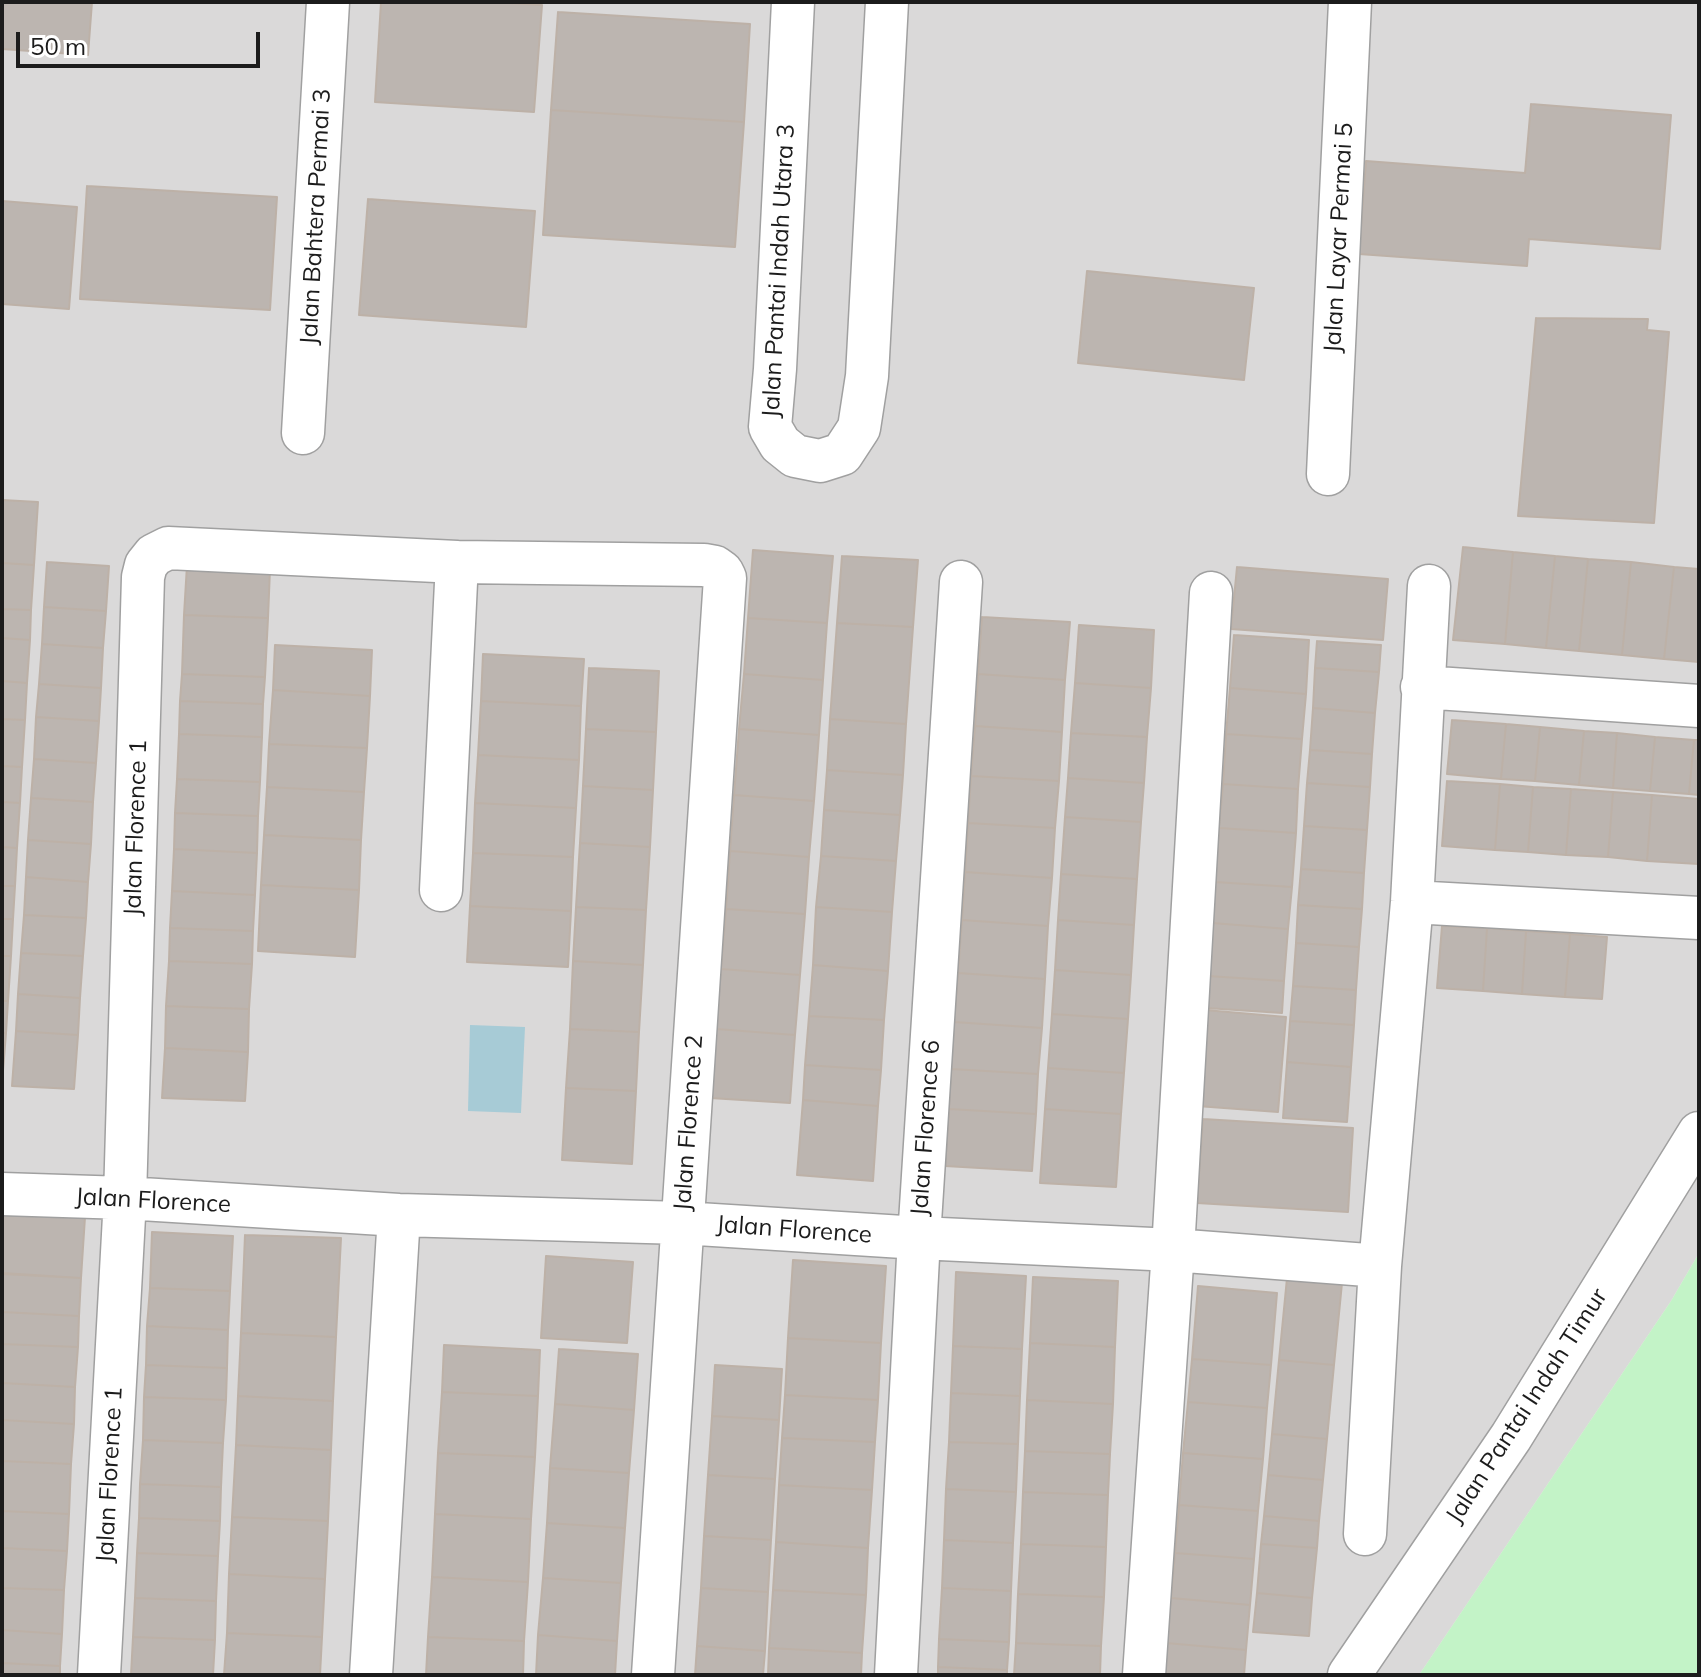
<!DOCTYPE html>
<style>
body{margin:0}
#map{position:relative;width:1701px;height:1677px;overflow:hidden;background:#ece9e3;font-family:Mulish,sans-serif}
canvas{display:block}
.frame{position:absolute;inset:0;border:4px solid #1c1c1c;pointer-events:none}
.scale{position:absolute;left:16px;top:32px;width:244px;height:36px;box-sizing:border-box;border:4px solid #1c1c1c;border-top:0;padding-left:10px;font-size:24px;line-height:28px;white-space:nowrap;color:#1c1c1c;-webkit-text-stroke:6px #fff;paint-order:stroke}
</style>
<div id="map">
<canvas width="1701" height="1677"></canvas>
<div class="frame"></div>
<div class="scale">50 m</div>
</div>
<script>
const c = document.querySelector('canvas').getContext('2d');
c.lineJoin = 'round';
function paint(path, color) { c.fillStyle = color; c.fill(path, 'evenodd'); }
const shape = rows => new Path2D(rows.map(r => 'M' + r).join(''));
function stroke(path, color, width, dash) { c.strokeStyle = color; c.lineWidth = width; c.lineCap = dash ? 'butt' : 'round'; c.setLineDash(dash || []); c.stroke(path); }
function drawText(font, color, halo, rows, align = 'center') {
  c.font = font + ' Mulish,sans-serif'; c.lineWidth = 6; c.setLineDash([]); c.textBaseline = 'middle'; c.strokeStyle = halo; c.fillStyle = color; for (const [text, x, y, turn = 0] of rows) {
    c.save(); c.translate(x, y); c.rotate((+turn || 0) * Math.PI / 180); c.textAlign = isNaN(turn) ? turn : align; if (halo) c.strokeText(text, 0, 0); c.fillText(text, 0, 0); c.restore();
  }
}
paint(shape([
 [2,2,1699,2,1699,1253,1671,1301,1419,1675,2,1675]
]), '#dad9d9');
paint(shape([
 [1699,1253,1699,1675,1419,1675,1671,1301]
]), '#c3f3c7');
paint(shape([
 [470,1025,525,1027,521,1113,468,1111]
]), '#a7cbd6');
const building = shape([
 [2,2,92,2,88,55,2,49,2,2],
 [381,2,493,2,542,5,534,112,375,102,381,2],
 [558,12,750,24,744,122,551,110,558,12],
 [1531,104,1671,115,1660,249,1529,239,1527,266,1359,254,1366,161,1525,173,1531,104],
 [551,110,744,122,735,247,543,235,551,110],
 [87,186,277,197,270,310,80,299,87,186],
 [368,199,535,211,526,327,359,315,368,199],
 [2,201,77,207,69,309,2,304,2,201],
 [1087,271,1254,288,1244,380,1078,363,1087,271],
 [1536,318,1648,319,1647,330,1669,332,1654,523,1518,516,1536,318],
 [2,500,38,502,34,565,2,563,2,500],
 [1463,547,1513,552,1505,644,1453,640,1463,547],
 [753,550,833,556,827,623,748,618,753,550],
 [1513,552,1555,556,1546,648,1505,644,1513,552],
 [842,556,918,560,913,627,837,623,842,556],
 [1555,556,1588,559,1579,651,1546,648,1555,556],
 [1588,559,1631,562,1622,655,1579,651,1588,559],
 [47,562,109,566,106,611,44,607,47,562],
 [1631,562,1674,567,1664,659,1622,655,1631,562],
 [2,563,34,565,31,610,2,609,2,563],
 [187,565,270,569,268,618,184,615,187,565],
 [1237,567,1388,579,1383,640,1231,629,1237,567],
 [1674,567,1699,569,1699,662,1664,659,1674,567],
 [44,607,106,611,103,648,42,644,44,607],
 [2,609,31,610,30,640,2,638,2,609],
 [184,615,268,618,265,677,182,674,184,615],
 [982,617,1070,622,1065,680,978,674,982,617],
 [748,618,827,623,823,680,744,674,748,618],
 [837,623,913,627,906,724,830,719,837,623],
 [1079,625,1154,630,1151,688,1075,683,1079,625],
 [1234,635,1309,640,1306,694,1230,688,1234,635],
 [2,638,30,640,27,683,2,681,2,638],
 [1317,641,1381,645,1379,672,1315,668,1317,641],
 [42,644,103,648,101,688,39,684,42,644],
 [275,645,372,650,370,696,273,690,275,645],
 [483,654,584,659,581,706,481,701,483,654],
 [589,668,659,671,656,732,586,729,589,668],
 [1315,668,1379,672,1375,713,1313,708,1315,668],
 [182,674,265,677,263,704,180,701,182,674],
 [744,674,823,680,819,735,739,729,744,674],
 [978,674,1065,680,1062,732,975,726,978,674],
 [2,681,27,683,25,720,2,719,2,681],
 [1075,683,1151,688,1147,737,1071,733,1075,683],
 [39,684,101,688,99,721,36,717,39,684],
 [1230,688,1306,694,1302,739,1226,734,1230,688],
 [273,690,370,696,367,748,269,744,273,690],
 [180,701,263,704,262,737,179,734,180,701],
 [481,701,581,706,579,760,478,755,481,701],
 [1313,708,1375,713,1372,754,1310,750,1313,708],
 [36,717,99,721,96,763,34,759,36,717],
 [2,719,25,720,22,767,2,766,2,719],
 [830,719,906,724,903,775,827,770,830,719],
 [1452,720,1506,724,1501,779,1447,774,1452,720],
 [1506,724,1540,727,1535,781,1501,779,1506,724],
 [975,726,1062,732,1059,781,971,776,975,726],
 [1540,727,1584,731,1579,785,1535,781,1540,727],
 [586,729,656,732,653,790,583,786,586,729],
 [739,729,819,735,814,801,734,795,739,729],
 [1584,731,1617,733,1613,788,1579,785,1584,731],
 [1071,733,1147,737,1144,783,1068,778,1071,733],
 [1617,733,1655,737,1650,791,1613,788,1617,733],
 [179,734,262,737,260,782,177,779,179,734],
 [1226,734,1302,739,1298,789,1223,784,1226,734],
 [1655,737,1694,740,1689,794,1650,791,1655,737],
 [1694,740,1699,740,1699,795,1689,794,1694,740],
 [269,744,367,748,364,792,267,787,269,744],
 [1310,750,1372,754,1370,787,1307,783,1310,750],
 [478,755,579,760,576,808,475,803,478,755],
 [34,759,96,763,93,802,31,798,34,759],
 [2,766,22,767,20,803,2,802,2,766],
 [827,770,903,775,900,815,824,810,827,770],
 [971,776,1059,781,1055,828,968,823,971,776],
 [1068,778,1144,783,1141,822,1065,817,1068,778],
 [177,779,260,782,258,816,175,813,177,779],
 [1447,781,1500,784,1495,850,1442,846,1447,781],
 [1307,783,1370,787,1367,830,1304,826,1307,783],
 [1223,784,1298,789,1296,833,1219,828,1223,784],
 [1500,784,1533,787,1528,852,1495,850,1500,784],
 [583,786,653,790,650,847,580,843,583,786],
 [267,787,364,792,361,840,264,835,267,787],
 [1533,787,1571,789,1566,855,1528,852,1533,787],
 [1571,789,1613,792,1608,857,1566,855,1571,789],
 [1613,792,1652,795,1647,861,1608,857,1613,792],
 [734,795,814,801,809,857,730,851,734,795],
 [1652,795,1699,799,1699,864,1647,861,1652,795],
 [31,798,93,802,91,844,28,840,31,798],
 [2,802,20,803,17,848,2,847,2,802],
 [475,803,576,808,573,857,473,853,475,803],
 [824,810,900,815,896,861,821,856,824,810],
 [175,813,258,816,257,853,174,849,175,813],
 [1065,817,1141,822,1137,879,1061,874,1065,817],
 [968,823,1055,828,1052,878,965,872,968,823],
 [1304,826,1367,830,1364,873,1301,869,1304,826],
 [1219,828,1296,833,1292,887,1215,882,1219,828],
 [264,835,361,840,359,890,261,885,264,835],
 [28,840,91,844,88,882,26,877,28,840],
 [580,843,650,847,646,910,576,907,580,843],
 [2,847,17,848,15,886,2,886,2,847],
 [174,849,257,853,255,895,172,891,174,849],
 [730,851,809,857,805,914,726,909,730,851],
 [473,853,573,857,571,911,470,906,473,853],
 [821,856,896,861,892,912,816,907,821,856],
 [1301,869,1364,873,1362,909,1298,905,1301,869],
 [965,872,1052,878,1048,926,962,920,965,872],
 [1061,874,1137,879,1134,925,1058,920,1061,874],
 [26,877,88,882,86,918,24,915,26,877],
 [1215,882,1292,887,1288,929,1212,923,1215,882],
 [261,885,359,890,355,957,258,951,261,885],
 [2,886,15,886,13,919,2,919,2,886],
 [172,891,255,895,253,931,170,928,172,891],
 [1298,905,1362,909,1359,947,1296,943,1298,905],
 [470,906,571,911,568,967,467,962,470,906],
 [576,907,646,910,643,965,573,961,576,907],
 [816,907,892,912,888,971,813,965,816,907],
 [726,909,805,914,800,975,721,969,726,909],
 [24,915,86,918,83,956,21,953,24,915],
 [2,919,13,919,11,956,2,956,2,919],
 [962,920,1048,926,1045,979,958,973,962,920],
 [1058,920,1134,925,1131,975,1055,970,1058,920],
 [1212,923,1288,929,1284,981,1208,976,1212,923],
 [1442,926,1487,928,1483,991,1437,988,1442,926],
 [170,928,253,931,252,964,169,961,170,928],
 [1487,928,1526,931,1522,994,1483,991,1487,928],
 [1526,931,1570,934,1565,997,1522,994,1526,931],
 [1570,934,1607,937,1602,999,1565,997,1570,934],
 [1296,943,1359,947,1356,990,1293,986,1296,943],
 [21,953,83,956,80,998,18,994,21,953],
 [2,956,11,956,8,1001,2,1001,2,956],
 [169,961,252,964,249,1009,166,1006,169,961],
 [573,961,643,965,639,1032,570,1029,573,961],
 [813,965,888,971,884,1020,809,1016,813,965],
 [721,969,800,975,795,1035,716,1029,721,969],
 [1055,970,1131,975,1128,1019,1052,1014,1055,970],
 [958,973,1045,979,1042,1028,954,1022,958,973],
 [1208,976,1284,981,1282,1013,1206,1008,1208,976],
 [1293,986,1356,990,1354,1025,1290,1021,1293,986],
 [18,994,80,998,78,1035,16,1031,18,994],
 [2,1001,8,1001,6,1033,2,1033,2,1001],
 [166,1006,249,1009,248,1052,165,1048,166,1006],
 [1205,1010,1286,1017,1278,1112,1197,1106,1205,1010],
 [1052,1014,1128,1019,1124,1073,1048,1068,1052,1014],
 [809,1016,884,1020,881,1070,805,1065,809,1016],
 [1290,1021,1354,1025,1351,1067,1287,1062,1290,1021],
 [954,1022,1042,1028,1038,1074,951,1069,954,1022],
 [570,1029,639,1032,636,1091,566,1088,570,1029],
 [716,1029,795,1035,790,1103,710,1098,716,1029],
 [16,1031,78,1035,74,1089,12,1086,16,1031],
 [2,1033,6,1033,3,1071,2,1071,2,1033],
 [165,1048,248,1052,245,1101,162,1098,165,1048],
 [1287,1062,1351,1067,1347,1122,1283,1118,1287,1062],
 [805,1065,881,1070,878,1106,803,1100,805,1065],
 [1048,1068,1124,1073,1121,1114,1045,1109,1048,1068],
 [951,1069,1038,1074,1036,1114,949,1109,951,1069],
 [566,1088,636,1091,632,1164,562,1160,566,1088],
 [803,1100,878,1106,873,1181,797,1175,803,1100],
 [949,1109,1036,1114,1032,1171,945,1166,949,1109],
 [1045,1109,1121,1114,1116,1187,1040,1183,1045,1109],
 [1203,1119,1353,1128,1348,1212,1197,1203,1203,1119],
 [2,1212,85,1217,81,1278,2,1273,2,1212],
 [152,1232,233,1236,230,1291,150,1288,152,1232],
 [245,1235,341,1238,336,1337,241,1333,245,1235],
 [546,1256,633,1262,627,1343,541,1338,546,1256],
 [793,1260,886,1266,881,1343,788,1338,793,1260],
 [956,1272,1026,1276,1022,1349,953,1346,956,1272],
 [2,1274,81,1278,79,1316,2,1312,2,1274],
 [1033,1277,1118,1281,1115,1347,1030,1343,1033,1277],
 [1287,1278,1342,1283,1334,1365,1279,1360,1287,1278],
 [1198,1286,1277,1293,1271,1365,1192,1359,1198,1286],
 [150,1288,230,1291,228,1330,147,1326,150,1288],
 [2,1312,79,1316,78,1347,2,1344,2,1312],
 [147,1326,228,1330,227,1368,146,1365,147,1326],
 [241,1333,336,1337,333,1401,238,1396,241,1333],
 [788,1338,881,1343,878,1400,785,1395,788,1338],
 [1030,1343,1115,1347,1113,1404,1027,1400,1030,1343],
 [2,1344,78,1347,75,1387,2,1383,2,1344],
 [444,1345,540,1350,538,1396,442,1392,444,1345],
 [953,1346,1022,1349,1020,1396,951,1393,953,1346],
 [559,1349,638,1354,634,1410,555,1404,559,1349],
 [1192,1359,1271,1365,1267,1408,1188,1402,1192,1359],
 [1279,1360,1334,1365,1327,1439,1272,1434,1279,1360],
 [146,1365,227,1368,226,1400,144,1397,146,1365],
 [715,1365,782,1369,779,1420,712,1416,715,1365],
 [2,1383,75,1387,74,1424,2,1420,2,1383],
 [442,1392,538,1396,535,1457,438,1453,442,1392],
 [951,1393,1020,1396,1018,1444,949,1442,951,1393],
 [785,1395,878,1400,875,1442,782,1438,785,1395],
 [238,1396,333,1401,331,1450,236,1445,238,1396],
 [144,1397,226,1400,223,1443,143,1440,144,1397],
 [1027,1400,1113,1404,1110,1454,1025,1451,1027,1400],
 [1188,1402,1267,1408,1263,1459,1183,1453,1188,1402],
 [555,1404,634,1410,629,1473,550,1468,555,1404],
 [712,1416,779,1420,775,1479,708,1475,712,1416],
 [2,1420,74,1424,71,1464,2,1461,2,1420],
 [1272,1434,1327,1439,1323,1480,1268,1475,1272,1434],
 [782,1438,875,1442,872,1490,779,1485,782,1438],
 [143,1440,223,1443,221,1487,140,1484,143,1440],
 [949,1442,1018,1444,1016,1492,946,1489,949,1442],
 [236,1445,331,1450,328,1521,232,1517,236,1445],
 [1025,1451,1110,1454,1108,1495,1023,1492,1025,1451],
 [438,1453,535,1457,531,1519,435,1514,438,1453],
 [1183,1453,1263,1459,1258,1511,1179,1505,1183,1453],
 [2,1461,71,1464,69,1514,2,1511,2,1461],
 [550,1468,629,1473,625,1528,547,1523,550,1468],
 [708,1475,775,1479,771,1540,704,1536,708,1475],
 [1268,1475,1323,1480,1319,1521,1264,1516,1268,1475],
 [140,1484,221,1487,220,1521,139,1518,140,1484],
 [779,1485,872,1490,868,1548,776,1542,779,1485],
 [946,1489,1016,1492,1013,1543,944,1540,946,1489],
 [1023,1492,1108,1495,1106,1547,1021,1544,1023,1492],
 [1179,1505,1258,1511,1254,1559,1175,1553,1179,1505],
 [2,1511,69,1514,67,1551,2,1548,2,1511],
 [435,1514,531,1519,528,1582,432,1577,435,1514],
 [1264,1516,1319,1521,1317,1548,1261,1544,1264,1516],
 [232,1517,328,1521,325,1579,229,1574,232,1517],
 [139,1518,220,1521,218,1556,137,1553,139,1518],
 [547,1523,625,1528,621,1583,543,1578,547,1523],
 [704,1536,771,1540,768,1592,701,1588,704,1536],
 [944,1540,1013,1543,1011,1591,942,1588,944,1540],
 [776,1542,868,1548,866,1595,773,1590,776,1542],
 [1021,1544,1106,1547,1104,1597,1018,1594,1021,1544],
 [1261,1544,1317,1548,1312,1598,1257,1593,1261,1544],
 [2,1548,67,1551,64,1590,2,1588,2,1548],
 [137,1553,218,1556,216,1601,135,1598,137,1553],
 [1175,1553,1254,1559,1250,1605,1171,1598,1175,1553],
 [229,1574,325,1579,322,1637,227,1633,229,1574],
 [432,1577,528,1582,524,1641,428,1637,432,1577],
 [543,1578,621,1583,617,1641,538,1635,543,1578],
 [2,1588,64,1590,62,1634,2,1630,2,1588],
 [701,1588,768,1592,765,1651,697,1646,701,1588],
 [942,1588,1011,1591,1009,1642,939,1639,942,1588],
 [773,1590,866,1595,862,1653,769,1648,773,1590],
 [1257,1593,1312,1598,1309,1636,1253,1632,1257,1593],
 [1018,1594,1104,1597,1101,1646,1016,1643,1018,1594],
 [135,1598,216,1601,215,1640,133,1637,135,1598],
 [1171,1598,1250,1605,1246,1650,1166,1643,1171,1598],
 [2,1630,62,1634,60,1666,2,1663,2,1630],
 [227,1633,322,1637,320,1675,224,1675,227,1633],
 [538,1635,617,1641,615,1675,536,1675,538,1635],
 [133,1637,215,1640,213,1675,131,1675,133,1637],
 [428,1637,524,1641,523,1675,426,1675,428,1637],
 [939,1639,1009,1642,1007,1670,938,1667,939,1639],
 [1016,1643,1101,1646,1100,1675,1014,1675,1016,1643],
 [1166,1643,1246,1650,1244,1675,1164,1675,1166,1643],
 [697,1646,765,1651,763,1675,695,1675,697,1646],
 [769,1648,862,1653,861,1675,768,1675,769,1648],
 [2,1663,60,1666,60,1675,2,1675,2,1663],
 [938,1667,1007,1670,1007,1675,938,1675,938,1667]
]);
paint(building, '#bcb5b0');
stroke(building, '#bdb1a7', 2);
const minor = shape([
 [793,2,775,369,770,427,780,444,795,456,820,461,842,454,859,428,867,376,887,2],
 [303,433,328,2],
 [1328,474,1350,2],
 [1422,687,1699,706],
 [441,890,457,562],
 [1412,902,1699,918],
 [2,1194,125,1198,399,1215,682,1223,919,1238,1173,1250,1380,1266],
 [1365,1534,1380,1266,1412,902,1429,586],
 [99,1675,125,1198,143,577,146,565,154,555,168,548,457,562,704,565,715,567,722,572,725,578,653,1675],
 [371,1675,399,1215],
 [896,1675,919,1238,961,582],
 [1144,1675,1173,1250,1211,593],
 [1349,1675,1511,1437,1699,1133]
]);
stroke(minor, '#a0a0a0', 45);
stroke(minor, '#fff', 42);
drawText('24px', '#1c1c1c', '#fff', [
 ["Jalan Bahtera Permai 3",316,217,-87],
 ["Jalan Layar Permai 5",1339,238,-87],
 ["Jalan Pantai Indah Utara 3",779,271,-87],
 ["Jalan Florence 1",136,828,-88],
 ["Jalan Florence 2",689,1123,-86],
 ["Jalan Florence 6",926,1128,-86],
 ["Jalan Florence",153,1201,3],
 ["Jalan Florence",794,1230,4],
 ["Jalan Pantai Indah Timur",1527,1406,-57],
 ["Jalan Florence 1",110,1475,-87]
]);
</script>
